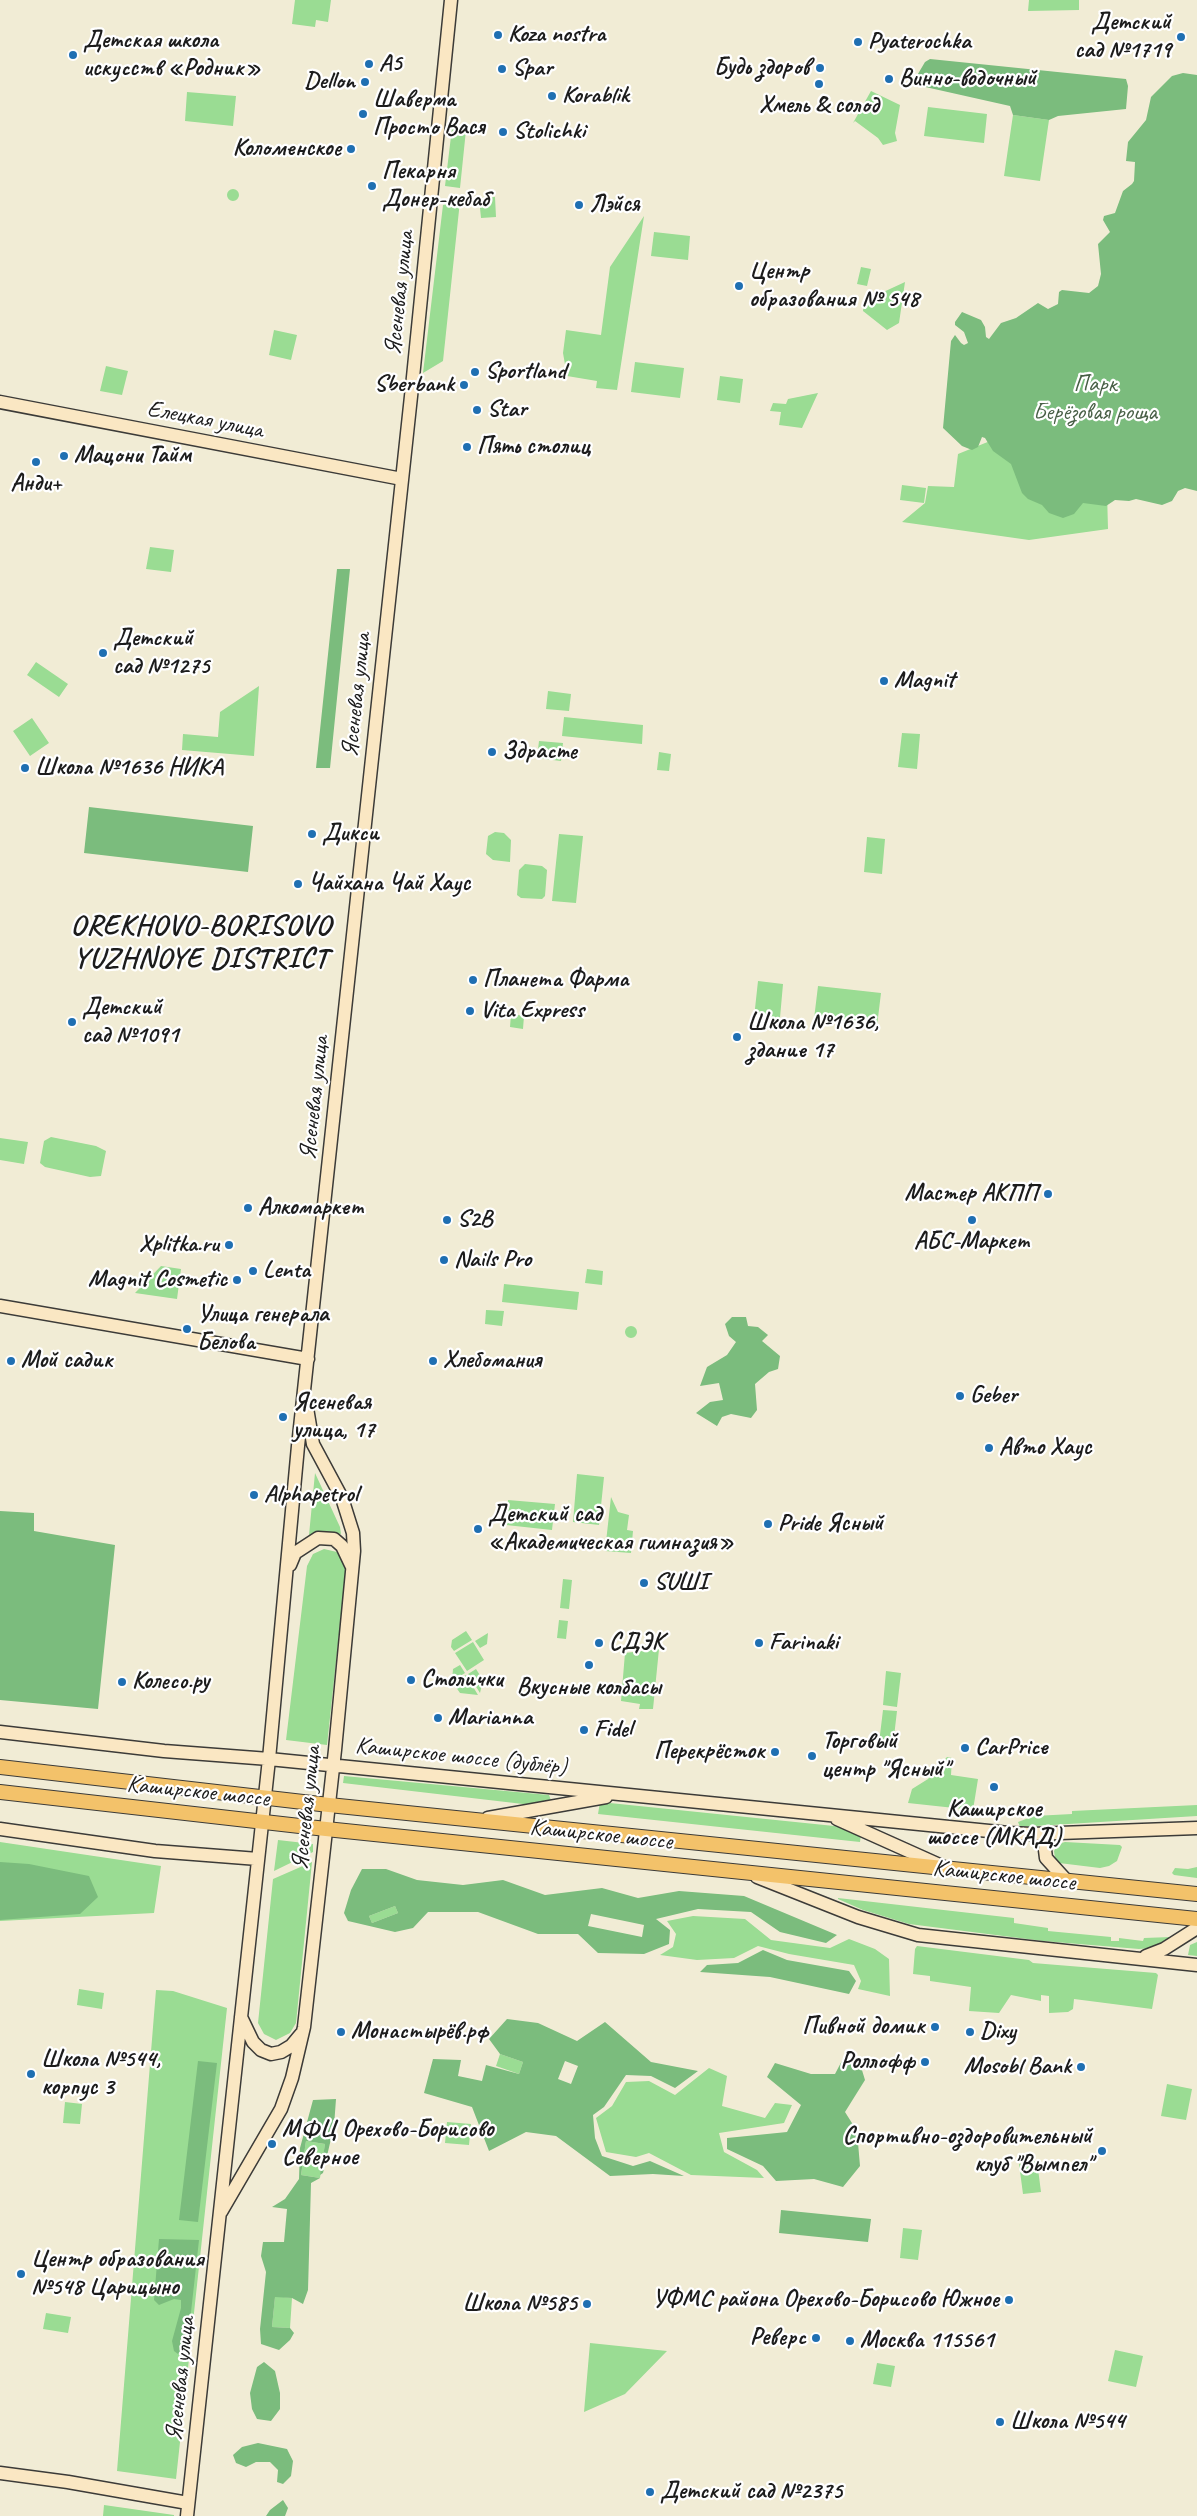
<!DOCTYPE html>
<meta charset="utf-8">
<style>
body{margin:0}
canvas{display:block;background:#f1ecd5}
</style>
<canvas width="1197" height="2516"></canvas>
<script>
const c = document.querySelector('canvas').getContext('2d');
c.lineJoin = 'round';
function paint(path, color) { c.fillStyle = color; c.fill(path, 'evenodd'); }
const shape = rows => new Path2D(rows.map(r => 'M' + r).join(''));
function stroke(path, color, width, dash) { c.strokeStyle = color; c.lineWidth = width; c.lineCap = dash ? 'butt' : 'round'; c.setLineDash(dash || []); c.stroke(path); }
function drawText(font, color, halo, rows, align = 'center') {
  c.font = font + ' Caveat,sans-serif'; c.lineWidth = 4.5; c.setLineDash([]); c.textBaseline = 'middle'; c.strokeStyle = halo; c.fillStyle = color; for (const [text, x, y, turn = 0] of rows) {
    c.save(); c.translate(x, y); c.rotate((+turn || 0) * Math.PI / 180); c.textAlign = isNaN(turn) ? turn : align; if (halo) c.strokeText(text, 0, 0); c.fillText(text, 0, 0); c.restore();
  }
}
paint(shape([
 [295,0,331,0,328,22,316,20,315,27,292,24],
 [1029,0,1079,0,1079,10,1028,11],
 [871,91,900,105,895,133,897,141,883,145,878,138,855,121,853,123],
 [187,92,236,96,233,126,185,121],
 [928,107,987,114,984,143,924,136],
 [1013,115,1049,120,1040,181,1004,176],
 [452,128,466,130,460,188,445,186],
 '227 195a6 6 0 1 1 12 0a6 6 0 1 1-12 0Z',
 [495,197,496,217,481,218,479,198],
 [460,201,443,361,423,373,443,205],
 [644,216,617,390,596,388,597,381,567,376,563,353,566,330,601,335,610,267],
 [654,232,690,236,688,260,651,256],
 [861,267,871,269,867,286,857,284],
 [905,282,899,323,887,330,863,311,864,301],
 [274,330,297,335,291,360,269,355],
 [635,362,684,368,680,398,631,392],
 [106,366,128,371,122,395,100,391],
 [720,376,743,379,740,403,717,400],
 [818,393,802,428,779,425,781,412,770,411,773,403,786,404,788,399],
 [995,439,1056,498,1090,503,1107,492,1108,529,1029,540,902,522,925,503,928,486,954,487,958,454],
 [902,485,926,488,924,503,900,500],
 [150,547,174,550,171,572,146,569],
 [36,662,68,684,59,697,27,675],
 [259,686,254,756,182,750,183,734,218,737,220,712],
 [548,691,571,694,569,711,546,709],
 [564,717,643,725,642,744,562,736],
 [32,718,49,743,30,756,13,731],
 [902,733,920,734,917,769,898,767],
 [539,741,563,743,561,761,537,758],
 [659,752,671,754,669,771,657,770],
 [495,832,504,833,511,840,510,862,493,860,486,854,488,836],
 [559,834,583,836,576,903,552,901],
 [867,837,885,839,882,874,864,872],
 [525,864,542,866,547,870,545,896,542,899,521,898,517,895,519,870],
 [758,981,783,984,779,1029,753,1027],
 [818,986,881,993,877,1026,814,1019],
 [511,1014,524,1016,523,1029,510,1027],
 [51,1137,96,1146,106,1151,101,1176,90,1177,45,1167,40,1163,44,1141],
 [0,1138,28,1142,24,1164,0,1160],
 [161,1266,181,1269,177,1299,135,1293],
 [587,1269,603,1271,602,1285,585,1283],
 [504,1284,579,1292,577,1310,502,1302],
 [486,1310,504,1311,502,1326,485,1324],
 '625 1332a6 6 0 1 1 12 0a6 6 0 1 1-12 0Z',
 [315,1473,340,1527,341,1534,331,1532,309,1535],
 [577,1474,604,1477,599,1525,573,1522],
 [611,1497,618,1512,629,1515,627,1530,633,1531,631,1553,605,1551],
 [508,1500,555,1504,552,1530,506,1525],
 [324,1549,337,1552,342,1557,346,1569,327,1745,286,1740,307,1566,313,1554],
 [563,1579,572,1580,569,1609,560,1608],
 [559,1620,568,1621,566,1639,557,1638],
 [466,1631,472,1640,454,1651,451,1647,452,1640],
 [488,1633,487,1644,480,1648,475,1641],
 [473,1642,484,1660,467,1671,455,1653],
 [659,1649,653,1709,639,1709,640,1704,621,1701,625,1653],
 [460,1665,465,1673,452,1681,453,1669],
 [476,1669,483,1680,480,1693,468,1674],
 [886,1671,901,1673,897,1707,883,1705],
 [466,1675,478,1695,460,1693,453,1683],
 [883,1710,897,1711,893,1745,879,1743],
 [947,1757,952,1758,951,1775,978,1779,973,1810,908,1803,912,1789,928,1779],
 [344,1776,549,1795,552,1803,523,1804,343,1783],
 [600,1802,844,1827,861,1834,860,1842,598,1814],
 [1197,1805,1197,1816,1020,1827,1018,1822,1034,1816,1072,1814,1072,1811],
 [278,1840,313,1844,313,1852,274,1871],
 [0,1842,161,1866,154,1913,0,1921],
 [1065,1842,1120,1845,1122,1847,1117,1861,1109,1866,1100,1868,1059,1863,1055,1858,1054,1851,1058,1844],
 [312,1862,296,2023,290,2033,276,2040,264,2034,258,2023,273,1879],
 [1197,1867,1197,1878,1174,1875,1172,1873,1175,1868,1188,1869],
 [838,1898,1014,1918,1014,1923,1048,1928,1048,1931,1111,1937,1111,1941,1119,1941,1119,1938,1143,1941,1144,1938,1171,1937,1152,1948,1139,1949,1043,1941,909,1924,863,1910,838,1899],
 [395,1906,398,1913,372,1923,369,1916],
 [693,1916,745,1919,771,1940,830,1948,849,1939,875,1949,889,1959,890,1996,858,1989,861,1981,854,1965,789,1954,758,1946,734,1958,697,1960,660,1955,673,1947,676,1934,667,1921],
 [1197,1942,1197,1956,1188,1955,1190,1945],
 [917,1946,1029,1960,1033,1963,1156,1973,1158,1975,1152,2009,1074,1999,1073,2009,1068,2012,1049,2013,1049,1996,1041,1995,1041,2001,1011,1995,999,2013,969,2011,971,1987,930,1981,930,1976,913,1974,915,1949],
 [79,1989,104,1993,102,2009,77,2005],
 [156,1990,173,1991,227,2008,176,2479,117,2471],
 [500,2054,523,2062,519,2074,496,2066],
 [709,2068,727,2076,722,2106,765,2118,775,2103,792,2105,784,2123,719,2133,724,2152,757,2170,764,2178,691,2175,649,2153,636,2157,606,2152,596,2118,612,2106,626,2082,649,2081,675,2095],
 [1167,2084,1192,2089,1186,2120,1161,2116],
 [65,2102,82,2104,80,2124,63,2123],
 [447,2122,471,2124,469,2145,445,2143],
 [306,2141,325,2144,320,2178,301,2175],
 [1037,2161,1041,2192,1023,2194,1019,2164],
 [903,2228,922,2230,918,2260,900,2258],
 [275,2296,292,2298,290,2328,272,2327],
 [46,2313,71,2317,68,2333,43,2329],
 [590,2343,667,2351,625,2394,584,2412],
 [1115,2350,1143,2356,1136,2387,1108,2381],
 [877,2363,895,2366,891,2387,873,2384],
 [104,2505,174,2515,174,2516,103,2516]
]), '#9adc93');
paint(shape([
 [930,59,1126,79,1128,86,1126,109,1058,116,1049,120,1013,115,1010,106,912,84,925,62],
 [1183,73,1197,75,1197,491,1185,488,1178,491,1172,501,1162,505,1136,499,1129,501,1115,500,1106,506,1083,503,1074,514,1063,518,1049,513,1042,505,1028,499,1022,493,1011,464,993,451,985,438,982,437,978,447,972,450,962,446,943,428,951,341,955,335,961,343,964,345,968,343,964,332,955,325,955,322,962,312,981,320,985,327,986,337,989,339,1001,323,1016,318,1038,303,1048,309,1058,304,1059,292,1062,290,1089,293,1098,286,1101,274,1098,244,1110,232,1103,220,1104,216,1115,213,1123,191,1132,184,1134,181,1135,162,1126,161,1128,142,1146,120,1151,97,1172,76],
 [337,569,350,569,330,768,316,768],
 [89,807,253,826,248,872,84,853],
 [732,1317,746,1317,748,1326,758,1327,768,1335,762,1341,780,1356,778,1369,769,1372,755,1384,757,1410,751,1418,731,1414,722,1417,717,1426,696,1413,710,1402,723,1400,719,1383,700,1386,707,1367,727,1355,736,1342,729,1336,725,1324],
 [0,1511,34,1513,34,1531,115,1545,98,1709,0,1700],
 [0,1862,29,1864,89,1876,98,1897,80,1914,0,1920],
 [362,1869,386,1869,417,1880,463,1885,503,1880,545,1895,602,1888,638,1898,679,1891,744,1896,837,1935,826,1943,780,1932,751,1912,698,1909,656,1919,670,1930,669,1944,644,1954,598,1953,578,1934,538,1934,478,1912,428,1912,413,1928,395,1932,348,1921,344,1913,351,1890],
 [395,1906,398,1913,372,1923,369,1916],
 [591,1914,644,1925,642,1937,588,1926],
 [763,1950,787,1960,849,1971,856,1981,849,1994,770,1977,700,1972,707,1965,738,1963],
 [507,2019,538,2023,577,2041,605,2022,651,2062,698,2071,675,2088,651,2076,626,2075,604,2107,593,2115,595,2138,602,2156,633,2166,650,2161,684,2176,653,2174,610,2176,556,2136,526,2132,489,2151,472,2107,424,2093,433,2059,461,2060,458,2076,482,2081,486,2065,519,2074,523,2062,500,2054,489,2039],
 [565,2061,578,2066,571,2084,558,2079],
 [847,2051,858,2057,865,2080,845,2112,857,2131,860,2166,843,2187,814,2179,776,2181,763,2166,727,2149,727,2138,787,2132,801,2105,767,2077,775,2063,811,2074,835,2074],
 [198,2061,217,2063,198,2222,179,2220],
 [336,2099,334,2126,323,2173,320,2175,325,2144,306,2141,301,2175,320,2178,311,2183,308,2290,303,2304,292,2298,275,2297,272,2327,290,2328,294,2333,290,2340,279,2350,261,2344,260,2329,266,2272,261,2256,263,2242,284,2242,287,2209,272,2207,285,2199,299,2179,300,2148,313,2100],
 [781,2210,871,2219,868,2242,779,2233],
 [159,2239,199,2240,188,2339,183,2353,178,2354,174,2351,172,2341,181,2308,181,2300,174,2299,159,2305,154,2300],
 [264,2362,275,2371,280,2393,280,2409,271,2421,257,2419,252,2409,250,2393,257,2367],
 [258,2443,287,2449,293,2461,291,2476,283,2484,277,2482,278,2470,270,2462,256,2462,246,2467,236,2463,233,2455,242,2447],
 [283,2500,288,2508,285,2516,266,2516,270,2510]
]), '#7bbc7d');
const secondary = shape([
 [0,402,402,479],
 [0,1306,308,1359],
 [290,1565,295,1553,318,1538,334,1539,342,1546,352,1567],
 [0,1732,164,1751,269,1759,1009,1833,1032,1834,1197,1828],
 [488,1818,606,1797],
 [837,1819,944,1867],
 [0,1829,155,1851,258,1859],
 [1049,1834,1045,1850,1046,1858,1066,1880],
 [757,1877,858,1917,918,1935,1197,1965],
 [1146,1956,1164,1949,1197,1928],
 [241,2017,253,2042,261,2050,271,2054,281,2052,291,2046,301,2034],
 [221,2212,281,2109,292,2078,304,2027,335,1750,354,1551,353,1533,342,1498,313,1444,307,1408],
 [0,2473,68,2482,188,2503],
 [187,2516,269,1759,298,1446,412,387,451,0]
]);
const primary = shape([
 [0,1767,329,1805,1197,1894],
 [0,1792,326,1829,1197,1919]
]);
stroke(secondary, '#3c3b38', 15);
stroke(primary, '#3c3b38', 16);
stroke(secondary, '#fae7c3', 12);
stroke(primary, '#f3c26a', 14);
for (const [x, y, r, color] of [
 [498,35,5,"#1f6fb2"],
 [1181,37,5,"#1f6fb2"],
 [858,42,5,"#1f6fb2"],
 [73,55,5,"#1f6fb2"],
 [369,64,5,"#1f6fb2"],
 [820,68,5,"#1f6fb2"],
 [502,69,5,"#1f6fb2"],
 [889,79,5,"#1f6fb2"],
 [365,82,5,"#1f6fb2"],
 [819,84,5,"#1f6fb2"],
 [552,96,5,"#1f6fb2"],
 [363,114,5,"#1f6fb2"],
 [503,132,5,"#1f6fb2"],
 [351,149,5,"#1f6fb2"],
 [372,186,5,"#1f6fb2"],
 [579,205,5,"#1f6fb2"],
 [739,286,5,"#1f6fb2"],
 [475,372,5,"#1f6fb2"],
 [464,385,5,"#1f6fb2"],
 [477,410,5,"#1f6fb2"],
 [467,447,5,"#1f6fb2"],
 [64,456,5,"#1f6fb2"],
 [36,462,5,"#1f6fb2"],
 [103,653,5,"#1f6fb2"],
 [884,681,5,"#1f6fb2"],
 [492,752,5,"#1f6fb2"],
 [25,768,5,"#1f6fb2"],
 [312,834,5,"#1f6fb2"],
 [298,884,5,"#1f6fb2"],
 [473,980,5,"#1f6fb2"],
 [470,1011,5,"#1f6fb2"],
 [72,1022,5,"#1f6fb2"],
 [737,1037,5,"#1f6fb2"],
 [1048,1194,5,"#1f6fb2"],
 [248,1208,5,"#1f6fb2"],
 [447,1220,5,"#1f6fb2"],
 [972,1220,5,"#1f6fb2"],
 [229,1245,5,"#1f6fb2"],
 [444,1260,5,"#1f6fb2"],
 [253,1271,5,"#1f6fb2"],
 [237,1280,5,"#1f6fb2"],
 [187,1329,5,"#1f6fb2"],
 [11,1361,5,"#1f6fb2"],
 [433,1361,5,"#1f6fb2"],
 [960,1396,5,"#1f6fb2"],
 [283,1417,5,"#1f6fb2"],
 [989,1448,5,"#1f6fb2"],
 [254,1495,5,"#1f6fb2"],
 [768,1524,5,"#1f6fb2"],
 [478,1529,5,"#1f6fb2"],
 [644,1583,5,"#1f6fb2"],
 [599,1643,5,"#1f6fb2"],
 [759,1643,5,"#1f6fb2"],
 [589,1665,5,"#1f6fb2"],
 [411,1680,5,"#1f6fb2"],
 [122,1682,5,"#1f6fb2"],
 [438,1718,5,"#1f6fb2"],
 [584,1730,5,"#1f6fb2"],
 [965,1748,5,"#1f6fb2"],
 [775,1752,5,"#1f6fb2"],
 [812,1756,5,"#1f6fb2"],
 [994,1787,5,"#1f6fb2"],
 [935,2027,5,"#1f6fb2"],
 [341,2032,5,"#1f6fb2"],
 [970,2032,5,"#1f6fb2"],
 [925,2062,5,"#1f6fb2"],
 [1081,2067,5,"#1f6fb2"],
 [31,2074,5,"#1f6fb2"],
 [272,2144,5,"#1f6fb2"],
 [1102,2151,5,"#1f6fb2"],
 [21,2274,5,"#1f6fb2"],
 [1009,2300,5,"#1f6fb2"],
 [587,2304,5,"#1f6fb2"],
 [816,2338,5,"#1f6fb2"],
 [850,2341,5,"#1f6fb2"],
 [1000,2422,5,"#1f6fb2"],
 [650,2492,5,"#1f6fb2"]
]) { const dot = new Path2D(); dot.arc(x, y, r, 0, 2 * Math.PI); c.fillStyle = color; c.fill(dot); stroke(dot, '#fff', 2); }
drawText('bold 24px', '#1c1c1c', '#fff', [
 ["Детский",1171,23,"right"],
 ["сад №1719",1171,51,"right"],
 ["Koza nostra",508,35],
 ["Детская школа",83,41],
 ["искусств «Родник»",83,69],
 ["Pyaterochka",868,42],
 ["A5",379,64],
 ["Будь здоров",810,68,"right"],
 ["Spar",512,69],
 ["Винно-водочный",899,79],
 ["Dellon",355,82,"right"],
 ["Korablik",562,96],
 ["Шаверма",373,100],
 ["Просто Вася",373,128],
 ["Хмель & солод",819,106,"center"],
 ["Stolichki",513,132],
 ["Коломенское",341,149,"right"],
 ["Пекарня",382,172],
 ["Донер-кебаб",382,200],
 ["Лэйся",589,205],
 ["Центр",749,272],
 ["образования № 548",749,300],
 ["Sportland",485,372],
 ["Sberbank",454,385,"right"],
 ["Star",487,410],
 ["Пять столиц",477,447],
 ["Мацони Тайм",74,456],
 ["Анди+",36,484,"center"],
 ["Детский",113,639],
 ["сад №1275",113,667],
 ["Magnit",894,681],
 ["Здрасте",502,752],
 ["Школа №1636 НИКА",35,768],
 ["Дикси",322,834],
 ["Чайхана Чай Хаус",308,884],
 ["Планета Фарма",483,980],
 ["Детский",82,1008],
 ["сад №1091",82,1036],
 ["Vita Express",480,1011],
 ["Школа №1636,",747,1023],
 ["здание 17",747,1051],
 ["Мастер АКПП",1038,1194,"right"],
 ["Алкомаркет",258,1208],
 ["S2B",457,1220],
 ["АБС-Маркет",972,1242,"center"],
 ["Xplitka.ru",219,1245,"right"],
 ["Nails Pro",454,1260],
 ["Lenta",263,1271],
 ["Magnit Cosmetic",227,1280,"right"],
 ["Улица генерала",197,1315],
 ["Белова",197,1343],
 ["Мой садик",21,1361],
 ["Хлебомания",443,1361],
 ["Geber",970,1396],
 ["Ясеневая",293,1403],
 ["улица, 17",293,1431],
 ["Авто Хаус",999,1448],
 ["Alphapetrol",264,1495],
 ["Детский сад",488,1515],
 ["«Академическая гимназия»",488,1543],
 ["Pride Ясный",778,1524],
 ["SUШI",654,1583],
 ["СДЭК",609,1643],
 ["Farinaki",769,1643],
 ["Столички",421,1680],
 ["Колесо.ру",132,1682],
 ["Вкусные колбасы",589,1688,"center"],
 ["Marianna",448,1718],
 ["Fidel",594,1730],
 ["Торговый",822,1742],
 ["центр \"Ясный\"",822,1770],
 ["CarPrice",975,1748],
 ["Перекрёсток",765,1752,"right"],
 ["Каширское",994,1810,"center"],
 ["шоссе (МКАД)",994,1838,"center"],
 ["Пивной домик",925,2027,"right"],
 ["Монастырёв.рф",351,2032],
 ["Dixy",980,2032],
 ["Школа №544,",41,2060],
 ["корпус 3",41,2088],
 ["Роллофф",915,2062,"right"],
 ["Mosobl Bank",1071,2067,"right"],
 ["МФЦ Орехово-Борисово",282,2130],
 ["Северное",282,2158],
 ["Спортивно-оздоровительный",1092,2137,"right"],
 ["клуб \"Вымпел\"",1092,2165,"right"],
 ["Центр образования",31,2260],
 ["№548 Царицыно",31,2288],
 ["УФМС района Орехово-Борисово Южное",999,2300,"right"],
 ["Школа №585",577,2304,"right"],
 ["Реверс",806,2338,"right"],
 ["Москва 115561",860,2341],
 ["Школа №544",1010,2422],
 ["Детский сад №2375",660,2492]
], 'left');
drawText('24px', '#1c1c1c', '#fff', [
 ["Ясеневая улица",400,293,-84],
 ["Елецкая улица",205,420,11],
 ["Ясеневая улица",357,695,-84],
 ["Ясеневая улица",315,1098,-84],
 ["Каширское шоссе (дублёр)",461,1757,6],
 ["Каширское шоссе",198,1792,6],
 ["Ясеневая улица",307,1808,-84],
 ["Каширское шоссе",601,1835,6],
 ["Каширское шоссе",1004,1876,6],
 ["Ясеневая улица",181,2379,-84]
]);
drawText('24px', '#485f46', '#fff', [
 ["Парк",1095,385],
 ["Берёзовая роща",1095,413]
]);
c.letterSpacing = '1px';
drawText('bold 29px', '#1c1c1c', '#fff', [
 ["OREKHOVO-BORISOVO",201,926],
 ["YUZHNOYE DISTRICT",201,959]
]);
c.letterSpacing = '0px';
</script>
